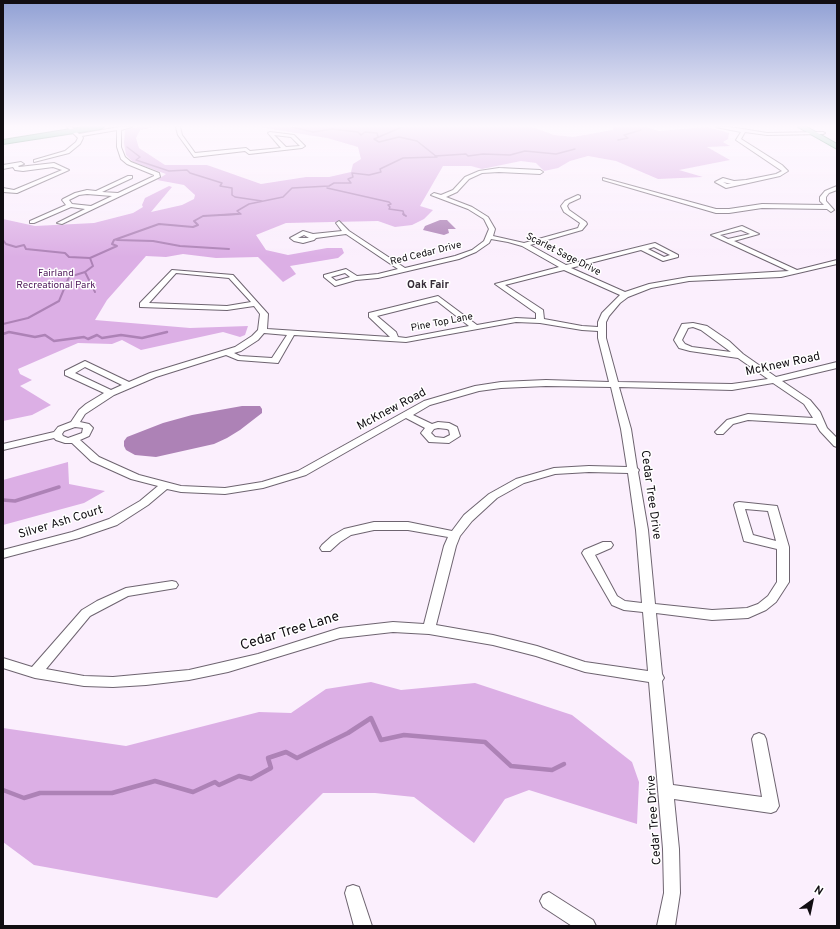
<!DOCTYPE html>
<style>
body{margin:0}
#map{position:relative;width:840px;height:929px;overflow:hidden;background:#fbeffd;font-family:Overpass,sans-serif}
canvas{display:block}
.frame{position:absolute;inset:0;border:4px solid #110d12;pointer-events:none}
.north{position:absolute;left:792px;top:881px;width:40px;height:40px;-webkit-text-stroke:3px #fff;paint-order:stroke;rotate:33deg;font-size:11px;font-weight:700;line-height:16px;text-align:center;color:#110d12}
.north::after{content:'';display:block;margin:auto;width:14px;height:18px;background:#110d12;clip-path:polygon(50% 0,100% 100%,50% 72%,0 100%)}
</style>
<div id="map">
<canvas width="840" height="929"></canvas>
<div class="frame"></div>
<div class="north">N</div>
</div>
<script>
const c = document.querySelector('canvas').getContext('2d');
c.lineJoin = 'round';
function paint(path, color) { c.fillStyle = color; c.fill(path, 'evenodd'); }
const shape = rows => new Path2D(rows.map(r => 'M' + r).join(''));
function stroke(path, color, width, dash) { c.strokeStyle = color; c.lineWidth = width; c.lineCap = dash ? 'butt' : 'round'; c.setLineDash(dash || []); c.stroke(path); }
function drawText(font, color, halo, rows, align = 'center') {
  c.font = font + ' Overpass,sans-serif'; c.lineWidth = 3; c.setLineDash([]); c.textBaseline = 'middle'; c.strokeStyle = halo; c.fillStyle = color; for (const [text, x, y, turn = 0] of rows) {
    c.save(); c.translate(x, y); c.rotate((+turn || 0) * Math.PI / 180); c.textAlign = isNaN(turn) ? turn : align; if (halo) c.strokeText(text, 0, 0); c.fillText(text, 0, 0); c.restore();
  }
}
paint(shape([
 [138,127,155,127,140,130,136,138,139,148,165,165,207,165,261,184,306,177,329,177,351,172,353,164,361,159,358,147,327,138,259,127,532,127,554,135,573,137,613,130,613,127,645,127,659,131,707,127,729,133,728,139,723,142,730,146,707,147,730,160,679,170,703,177,658,179,616,161,588,156,570,161,558,168,544,171,536,163,521,161,482,169,471,166,443,166,420,206,433,210,424,219,412,225,395,227,378,221,286,223,256,235,266,250,288,255,327,248,342,248,344,253,338,258,290,266,296,274,283,282,258,257,216,258,183,254,166,257,146,256,107,300,95,320,190,328,248,326,245,335,240,337,223,332,141,350,122,340,112,344,78,343,18,369,20,374,32,380,20,386,51,405,32,415,3,421,3,219,35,226,94,223,133,213,143,207,142,205,145,198,169,186,172,187,151,212,182,205,194,199,195,195,184,185,157,180,166,174,133,162,126,155,124,143,125,130],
 [68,462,69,484,105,491,84,503,3,525,3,480],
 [371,682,401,690,475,683,572,715,632,762,639,782,637,824,529,790,505,799,474,843,414,797,375,793,323,793,217,898,34,865,3,842,3,728,126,746,259,712,291,713,326,689]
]), '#dcafe5');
paint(shape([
 [440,220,447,220,456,229,448,229,449,233,444,235,423,230,425,226],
 [242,406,260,406,262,409,262,413,240,430,227,438,214,444,156,457,135,455,126,450,124,446,124,441,127,437,163,423,192,415]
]), '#ad82b6');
stroke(shape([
 [292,127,313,132,332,129,358,132,361,135,365,132,377,133,378,137],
 [618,140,628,138,624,135,641,130],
 [127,147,140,157,136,160,169,171,187,170,190,173,222,183,220,186,232,188,232,195,235,197,262,201],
 [435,156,466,154,468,156,483,154,510,155,525,151,556,154,575,149],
 [327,188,389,202,391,204,388,205,390,207,389,209,403,211,404,215],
 [219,215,241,214,237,211,249,204,283,197,292,188,329,186,334,183,351,183,348,179,353,177,352,173,369,175,381,172,380,169,403,158,437,157,417,141,399,137,379,142,374,139,402,127]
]), '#ad82b6', 1.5);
stroke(shape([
 [403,214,406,216],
 [3,240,6,244,16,247,24,245,26,249,65,253,69,257,90,258,93,266,85,272],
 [117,240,153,241,180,246,229,249],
 [90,258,117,246,112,244,114,240,159,224,193,227,198,225,194,221,203,216,238,214],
 [3,324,28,318,59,301,69,277,85,272,95,292]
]), '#ad82b6', 2);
stroke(shape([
 [3,334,9,332,35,337,45,335,54,341,84,337,88,339,97,335,102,338,121,335,142,338,167,332]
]), '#ad82b6', 2.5);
stroke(shape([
 [3,500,15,501,59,487]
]), '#ad82b6', 3.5);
stroke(shape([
 [3,790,24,798,40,793,112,793,155,781,193,792,215,782,219,785,239,776,251,779,271,768,268,758,286,752,297,758,348,733,371,718,381,740,404,735,485,742,511,766,552,770,564,764]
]), '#ad82b6', 4.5);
const minor = shape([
 [67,127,72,127,79,134,119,127,132,127,121,130,121,147,125,157,131,162,159,173,160,177,62,224,57,223,85,209,71,207,34,223,30,223,30,221,66,205,62,200,63,199,75,193,87,190,96,191,128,176,132,176,132,178,102,192,118,193,154,176,154,175,127,164,121,159,117,147,117,130,82,136,83,138,80,144,69,153,34,162,34,160,65,151,76,142,78,138,67,127],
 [87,194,112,196,91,206,72,204,69,200,79,195,87,194],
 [176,127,180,127,182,135,195,153,246,148,250,151,281,148,268,133,270,132,294,135,305,146,302,148,249,154,245,151,194,157,178,135,176,127],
 [274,135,291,137,300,146,286,147,274,135],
 [716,127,730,127,767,133,823,132,825,133,823,134,767,135,745,132,741,139,782,165,788,171,780,176,726,188,715,182,723,178,734,181,746,180,776,174,782,171,736,140,741,132,716,127],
 [723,182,731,184,727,184,723,182],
 [21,162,24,164,18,166,19,167,54,163,69,170,17,193,3,192,3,188,14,190,62,170,53,167,23,171,15,170,13,167,3,169,3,165,21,162],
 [499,168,540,170,543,172,540,174,499,172,482,173,469,179,457,192,446,197,472,207,488,217,495,229,493,236,524,243,578,228,580,223,564,212,561,206,565,201,578,195,580,196,580,198,569,203,567,206,569,210,586,222,587,224,582,230,530,245,566,265,655,243,678,255,678,257,663,261,641,250,571,268,625,292,649,284,689,277,789,271,711,235,742,226,759,234,734,241,797,270,837,260,837,264,781,277,689,281,651,288,628,297,620,303,609,316,606,322,606,338,618,382,732,384,768,379,738,358,690,351,679,348,674,340,682,324,693,323,707,326,729,341,743,354,776,377,837,362,837,368,782,381,810,400,820,412,827,428,837,438,837,447,834,446,820,431,816,424,748,420,733,424,723,434,717,434,715,432,727,420,748,414,813,418,804,404,773,383,732,390,619,387,631,429,637,468,639,470,638,472,648,530,655,604,712,610,747,608,758,604,768,596,777,582,777,549,744,541,734,505,735,503,739,502,777,506,789,547,789,582,776,602,766,610,748,618,712,620,656,613,662,674,664,678,662,681,673,785,762,797,752,739,754,735,759,733,764,735,766,739,779,806,776,811,771,813,674,799,679,849,680,893,675,926,657,926,664,893,663,849,649,682,585,672,536,656,493,645,429,634,393,632,340,638,228,672,189,680,146,685,113,687,84,686,35,678,3,668,3,658,32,667,82,610,97,601,126,588,172,581,176,582,178,585,176,588,128,596,90,616,46,669,84,676,113,677,189,670,258,654,340,628,393,622,424,624,444,546,448,537,408,530,374,530,351,535,340,542,330,551,322,551,320,548,322,545,332,536,344,529,374,522,408,522,452,531,464,515,489,494,516,479,554,468,589,466,627,467,621,429,611,387,546,386,501,388,479,391,430,405,413,415,432,424,438,422,449,423,457,427,460,436,449,443,429,442,421,433,425,428,406,418,306,475,263,488,225,494,181,492,167,489,148,505,117,525,79,538,3,558,3,550,72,532,109,519,140,501,158,486,131,479,91,461,72,443,65,443,56,440,54,438,3,450,3,444,54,432,58,427,71,422,79,410,86,404,104,393,65,375,65,371,85,361,129,382,150,373,235,347,252,336,258,330,260,314,254,306,227,310,140,307,140,303,172,270,233,275,268,314,267,329,390,337,369,317,369,313,438,296,477,325,516,318,536,319,536,313,495,284,559,267,522,246,508,242,491,239,489,243,476,252,459,259,378,278,356,280,335,286,324,277,324,275,346,269,357,276,378,274,398,269,346,234,316,238,314,240,303,243,294,241,290,238,303,231,313,234,342,231,336,223,339,221,349,231,405,268,455,256,472,250,484,241,489,229,484,219,468,209,431,195,434,193,441,195,453,190,465,177,479,171,499,168],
 [741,230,750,234,728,239,720,235,741,230],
 [304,235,309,238,298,238,304,235],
 [654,247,670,255,664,257,648,249,654,247],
 [564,270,620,295,602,313,598,322,598,327,582,326,544,319,543,310,505,285,564,270],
 [176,273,229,278,251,302,227,306,149,303,176,273],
 [345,273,350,277,336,281,331,277,345,273],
 [437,301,469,326,406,338,398,337,396,332,377,316,437,301],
 [516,322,540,323,582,330,598,331,598,338,609,382,546,380,501,382,475,386,424,401,298,471,262,482,225,488,181,486,139,475,99,457,80,440,89,436,93,428,89,424,80,422,85,414,114,395,156,377,226,355,238,360,278,363,294,335,406,342,516,322],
 [693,327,701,330,731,352,692,347,685,344,682,340,688,328,693,327],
 [264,333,287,335,272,358,240,356,234,353,241,351,258,340,264,333],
 [85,367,122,385,111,390,75,373,85,367],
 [75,427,83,428,82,433,68,438,63,436,62,434,64,431,75,427],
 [438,428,447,429,449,430,450,435,444,438,435,437,431,433,434,429,438,428],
 [589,472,628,473,636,530,642,603,625,601,617,596,595,555,611,548,613,545,611,542,603,542,584,550,582,553,612,605,624,610,643,612,648,671,585,662,537,646,493,635,436,625,456,546,460,536,472,521,497,498,524,483,555,474,589,472],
 [745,509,768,511,776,541,753,535,745,509],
 [603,178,716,209,729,209,762,204,824,205,820,201,820,197,825,191,837,186,837,190,829,193,826,197,826,201,834,210,831,212,827,209,762,208,729,213,716,213,603,180,603,178],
 [353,885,359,887,372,926,354,926,345,893,347,887,353,885],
 [549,892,593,920,596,926,572,926,543,907,540,901,543,895,549,892]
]);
const primary = shape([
 [798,127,807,127,837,144,837,149,798,127]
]);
const trunk = shape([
 [83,127,104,127,100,129,3,144,3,140,83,127]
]);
stroke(minor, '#6e6470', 2);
stroke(primary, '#2c754e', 2);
stroke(trunk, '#2c754e', 2);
paint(minor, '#fff');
paint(primary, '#89cea8');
paint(trunk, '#62be8b');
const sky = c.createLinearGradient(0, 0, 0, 257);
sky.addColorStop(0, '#90a0d4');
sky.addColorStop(0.49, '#fdf8fe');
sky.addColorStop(1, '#fdf8fe00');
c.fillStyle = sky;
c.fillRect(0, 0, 840, 257);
drawText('10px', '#110d12', '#fff', [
 ["Red Cedar Drive",426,254,-14],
 ["Scarlet Sage Drive",563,255,27],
 ["Pine Top Lane",442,323,-11]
]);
drawText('10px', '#54205f', '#fff', [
 ["Fairland",56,274],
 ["Recreational Park",56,286]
]);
drawText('bold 11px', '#342b36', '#fff', [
 ["Oak Fair",428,286]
]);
drawText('12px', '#110d12', '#fff', [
 ["McKnew Road",783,365,-12],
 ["McKnew Road",392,410,-28],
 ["Cedar Tree Drive",650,495,82],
 ["Silver Ash Court",61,523,-17],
 ["Cedar Tree Drive",655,820,-94]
]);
drawText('14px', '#110d12', '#fff', [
 ["Cedar Tree Lane",290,632,-17]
]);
</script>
